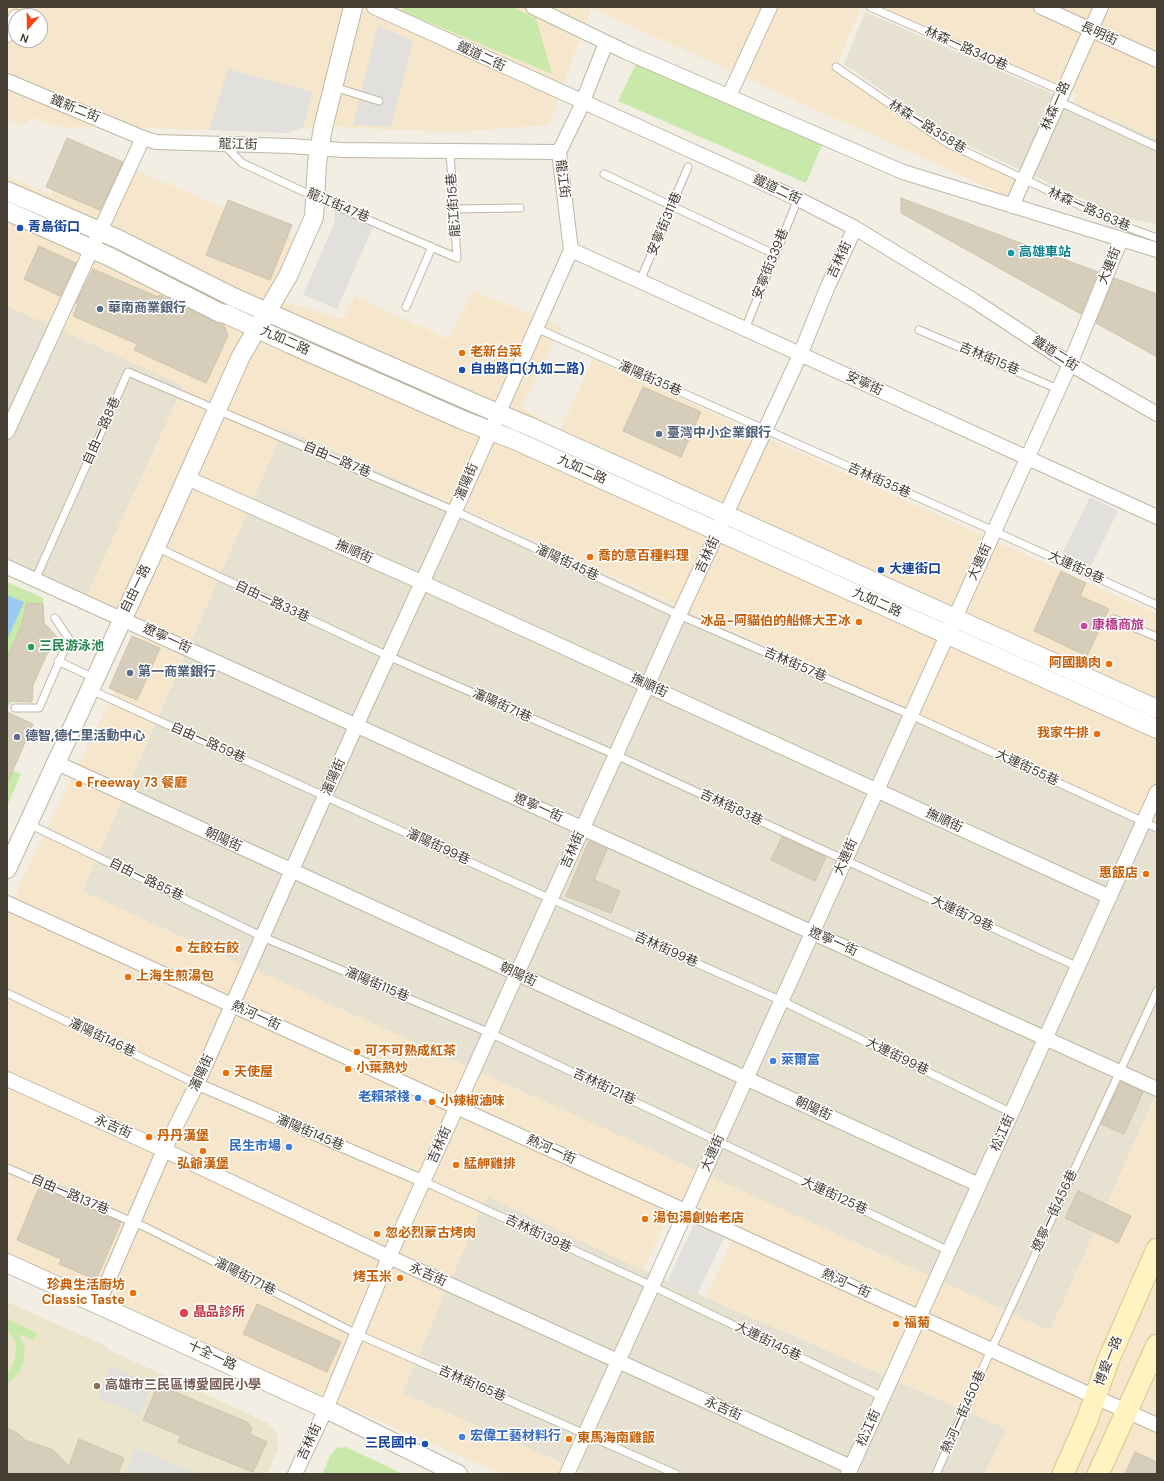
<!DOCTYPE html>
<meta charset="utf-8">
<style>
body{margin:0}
#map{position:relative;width:1164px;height:1481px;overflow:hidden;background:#f2eee3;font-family:"DM Sans",sans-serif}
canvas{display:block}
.frame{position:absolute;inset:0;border:8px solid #443e33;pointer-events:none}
.north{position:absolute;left:8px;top:8px;width:40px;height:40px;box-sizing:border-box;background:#fff;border:1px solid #b4b2ad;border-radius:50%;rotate:200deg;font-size:11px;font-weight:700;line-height:16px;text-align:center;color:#443e33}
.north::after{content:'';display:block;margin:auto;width:14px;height:18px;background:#ff3f0d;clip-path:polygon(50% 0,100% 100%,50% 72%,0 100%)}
</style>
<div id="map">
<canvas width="1164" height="1481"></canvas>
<div class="frame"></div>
<div class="north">N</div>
</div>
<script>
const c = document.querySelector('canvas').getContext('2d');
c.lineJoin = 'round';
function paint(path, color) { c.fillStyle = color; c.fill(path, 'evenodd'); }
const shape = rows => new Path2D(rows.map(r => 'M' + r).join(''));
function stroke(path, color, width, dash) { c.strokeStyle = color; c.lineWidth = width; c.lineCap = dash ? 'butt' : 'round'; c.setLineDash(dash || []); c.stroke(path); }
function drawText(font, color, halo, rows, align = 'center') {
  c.font = font + ' "DM Sans","Noto Sans TC",sans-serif'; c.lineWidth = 3; c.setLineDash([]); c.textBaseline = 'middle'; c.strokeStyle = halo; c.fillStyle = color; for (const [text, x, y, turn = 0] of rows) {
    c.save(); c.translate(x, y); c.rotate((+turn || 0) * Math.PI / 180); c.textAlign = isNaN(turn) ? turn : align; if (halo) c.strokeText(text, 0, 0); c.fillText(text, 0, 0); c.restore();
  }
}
paint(shape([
 [865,12,1157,139,1157,224,1122,217,948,136,844,64],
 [7,306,184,385,87,595,7,558],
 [284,428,1157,825,1157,1092,1050,1331,82,892],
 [487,1196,643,1270,1007,1429,984,1474,588,1474,402,1393]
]), '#e6e1d0');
paint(shape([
 [7,7,861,7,836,67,947,143,1020,182,1012,198,591,8,549,125,454,132,351,128,322,124,286,133,154,128,55,127,31,117,23,126,7,119],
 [16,16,40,16,40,40,16,40],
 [881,7,1157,7,1157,139,1074,103,1077,94],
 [69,141,299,241,269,297,343,319,355,296,448,339,474,291,562,327,521,408,561,429,593,359,1157,614,1157,825,622,580,284,428,82,891,1050,1331,1157,1092,1157,1474,984,1474,1007,1429,706,1297,732,1241,669,1214,643,1270,487,1196,402,1393,588,1474,502,1474,226,1355,7,1252,7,916,28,867,148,623,87,595,184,386,7,306,7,176,51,195]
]), '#f6e7cc');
paint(shape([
 [7,1302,106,1346,107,1349,268,1423,277,1433,278,1450,267,1474,7,1474]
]), '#ece5cc');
paint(shape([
 [404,7,512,7,536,18,552,74,402,11],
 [636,64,822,145,806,183,618,101],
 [7,582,43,598,44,623,61,641,47,654,33,685,32,702,13,701,7,707],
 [7,768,21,774,7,806],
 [7,1319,37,1333,34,1340,19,1334,25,1349,24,1359,20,1371,7,1385,7,1375,14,1362,16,1351,15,1341,7,1329],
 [346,1447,403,1474,322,1474,330,1456,336,1448]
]), '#c8e9a9');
paint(shape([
 [378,25,413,41,391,127,353,125],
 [228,69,313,92,303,127,286,133,209,130],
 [335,211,373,227,337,309,303,295,334,224],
 [1090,497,1118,511,1091,566,1062,554],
 [694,1224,724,1238,696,1296,667,1282],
 [111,1366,153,1384,139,1416,97,1397],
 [136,1448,197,1474,133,1474,126,1471]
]), '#e2e0dc');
paint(shape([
 [7,595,24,602,7,640]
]), '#9bcaf2');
const building = shape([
 [67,138,123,162,100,210,46,187,67,138],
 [901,198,1098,272,1081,314,901,213,901,198],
 [228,200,292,225,270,280,206,255,228,200],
 [39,246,76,263,60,296,24,279,39,246],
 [93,269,158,297,159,295,215,322,224,325,228,336,206,383,134,350,137,344,73,316,78,304,76,303,93,269],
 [1114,278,1157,294,1157,357,1096,323,1114,278],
 [643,387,701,412,681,457,623,431,643,387],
 [1061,571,1086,583,1080,596,1109,609,1087,656,1034,631,1061,571],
 [27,603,43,604,44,623,61,641,47,654,33,685,32,702,7,701,7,658,22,625,27,603],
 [132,636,160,648,137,700,109,688,132,636],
 [7,712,33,724,7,784,7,712],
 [782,837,826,857,815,881,771,860,782,837],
 [589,841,607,849,594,880,620,891,611,913,566,896,589,841],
 [1121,1082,1143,1092,1124,1134,1101,1124,1121,1082],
 [39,1187,121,1222,96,1280,59,1264,61,1259,17,1240,39,1187],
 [1078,1191,1131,1216,1118,1243,1065,1218,1078,1191],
 [257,1304,341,1342,327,1372,243,1334,257,1304],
 [158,1385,247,1422,252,1428,250,1434,267,1442,253,1472,178,1442,181,1436,143,1420,158,1385],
 [7,1428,19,1434,25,1440,53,1450,69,1466,79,1439,124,1458,118,1474,7,1474,7,1428],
 [1135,1452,1157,1462,1157,1474,1125,1474,1135,1452]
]);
paint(building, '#d7cdbb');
stroke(building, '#cfc3ab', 1);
const service = shape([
 [870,7,1062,91],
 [836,67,947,143,1124,226,1157,238],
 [334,87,379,101],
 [1058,101,1157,147],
 [224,145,242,163,315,197,457,258,450,152],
 [604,174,774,254],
 [454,209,520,208],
 [640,281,688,167],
 [406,307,432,247],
 [536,328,994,531,1157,605],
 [745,329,798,199],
 [919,330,1058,389],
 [156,547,388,656,616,755,1078,967],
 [35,580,128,372,455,511,679,615,911,715,1157,828],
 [1114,619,1157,637],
 [58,661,94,678],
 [91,690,551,899,782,1001,1012,1113],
 [15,708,39,708,69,639,55,618],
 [29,824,263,937,490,1033,949,1251],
 [7,993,197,1084],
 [7,1168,147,1228,357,1334,676,1474],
 [423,1181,652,1286,883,1397],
 [936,1474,991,1350,1157,991]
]);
const pedestrian = shape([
 [197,1084,423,1181]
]);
const minor = shape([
 [374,7,798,199,855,228,973,300,1070,364,1157,414],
 [533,7,626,52,903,172,1157,250],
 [1041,7,1157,60],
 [7,35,16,17],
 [7,81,143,138],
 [729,96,770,7],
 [559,152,579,111,606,43],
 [1012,206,1101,7],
 [571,250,640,281,1157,517],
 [7,432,143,138,156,142,291,146,342,150,559,152,571,250],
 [187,478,421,582,1110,897],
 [7,567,1157,1089],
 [57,763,979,1185],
 [7,903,1157,1425],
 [7,1079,164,1150,389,1257,851,1467],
 [98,1304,164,1150,197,1084,356,726,455,511,571,250],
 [295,1474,326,1409,389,1257,679,615,800,355,828,286,855,228],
 [567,1474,1070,364,1121,239],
 [848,1474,1157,792]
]);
const tertiary = shape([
 [7,191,118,239,233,297,474,403,531,427,1157,709],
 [7,211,110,257,220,313,226,314,290,344,465,421,512,439,1157,729],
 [7,869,156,547,241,356,288,276,314,217,317,163,323,128,353,7],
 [7,1263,326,1409,458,1474]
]);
const secondary = shape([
 [1063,1474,1087,1420,1108,1361,1157,1249],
 [1098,1474,1157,1345]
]);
stroke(service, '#beb7a5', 9);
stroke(pedestrian, '#beb7a5', 13);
stroke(minor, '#beb7a5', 16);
stroke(tertiary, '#beb7a5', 20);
stroke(secondary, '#d4c690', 23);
stroke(service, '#fff', 7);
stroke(pedestrian, '#fff', 11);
stroke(minor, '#fff', 14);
stroke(tertiary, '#fff', 18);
stroke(secondary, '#fff3c0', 21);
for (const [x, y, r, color] of [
 [20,228,4,"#1a4fb4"],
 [1011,253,4,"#0f9aa8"],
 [100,309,4,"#5c6f8a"],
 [462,353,4,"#e8710a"],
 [462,370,4,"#1a4fb4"],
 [659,434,4,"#5c6f8a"],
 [590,557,4,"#e8710a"],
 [881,570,4,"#1a4fb4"],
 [859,622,4,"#e8710a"],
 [1084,626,4,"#d1479c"],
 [31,647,4,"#2e9e5b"],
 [1109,664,4,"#e8710a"],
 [130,673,4,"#5c6f8a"],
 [1097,734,4,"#e8710a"],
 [17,737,4,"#5c6f8a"],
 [79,784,4,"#e8710a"],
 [1146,874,4,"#e8710a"],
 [179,949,4,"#e8710a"],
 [128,977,4,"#e8710a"],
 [357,1052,4,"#e8710a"],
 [773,1061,4,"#3f7fe0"],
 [348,1069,4,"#e8710a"],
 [226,1073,4,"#e8710a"],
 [418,1098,4,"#3f7fe0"],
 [432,1102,4,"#e8710a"],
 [149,1137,4,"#e8710a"],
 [289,1147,4,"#3f7fe0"],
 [203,1151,4,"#e8710a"],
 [456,1165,4,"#e8710a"],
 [645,1219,4,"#e8710a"],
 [377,1234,4,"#e8710a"],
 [400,1278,4,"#e8710a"],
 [133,1293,4,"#e8710a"],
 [184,1313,5,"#e0444e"],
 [896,1324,4,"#e8710a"],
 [97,1386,4,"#8d6e63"],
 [462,1437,4,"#3f7fe0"],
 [569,1439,4,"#e8710a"],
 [425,1444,4,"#1a4fb4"]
]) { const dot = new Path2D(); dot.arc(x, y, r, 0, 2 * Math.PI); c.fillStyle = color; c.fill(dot); stroke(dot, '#fff', 1.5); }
drawText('13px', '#443e33', '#fff', [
 ["長明街",1099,34,24],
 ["林森一路340巷",966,49,24],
 ["鐵道二街",481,57,25],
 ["林森一路",1056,106,-66],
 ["鐵新二街",75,109,22],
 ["林森一路358巷",927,127,32],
 ["龍江街",238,145,1],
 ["龍江街",562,179,83],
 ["鐵道二街",777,190,25],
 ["龍江街15巷",454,205,-94],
 ["龍江街47巷",338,206,23],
 ["林森一路363巷",1089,210,24],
 ["安寧街311巷",665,224,-67],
 ["吉林街",840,260,-65],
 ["安寧街339巷",771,264,-68],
 ["大連街",1110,266,-68],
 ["九如二路",285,341,24],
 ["鐵道二街",1055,354,33],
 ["吉林街15巷",989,359,23],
 ["瀋陽街35巷",650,379,24],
 ["安寧街",864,384,25],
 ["自由一路8巷",102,431,-66],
 ["自由一路7巷",337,460,23],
 ["九如二路",582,470,24],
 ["吉林街35巷",879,481,24],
 ["瀋陽街",467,482,-67],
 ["撫順街",354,552,24],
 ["吉林街",708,555,-65],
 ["大連街",980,562,-66],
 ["瀋陽街45巷",567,563,25],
 ["大連街9巷",1076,568,25],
 ["自由一路",136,589,-64],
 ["自由一路33巷",272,602,25],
 ["九如二路",877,603,24],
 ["遼寧一街",167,639,25],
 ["吉林街57巷",795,665,23],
 ["撫順街",649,686,25],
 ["瀋陽街71巷",502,706,24],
 ["自由一路59巷",208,743,24],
 ["大連街55巷",1027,768,25],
 ["瀋陽街",334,777,-66],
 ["遼寧一街",538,808,24],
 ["吉林街83巷",731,808,25],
 ["撫順街",944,821,25],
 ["朝陽街",223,840,25],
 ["瀋陽街99巷",438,847,25],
 ["吉林街",573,850,-66],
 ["大連街",846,857,-66],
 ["自由一路85巷",146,880,26],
 ["大連街79巷",962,914,25],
 ["遼寧一街",833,942,24],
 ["吉林街99巷",666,950,24],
 ["朝陽街",518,975,25],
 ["瀋陽街115巷",377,985,23],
 ["熱河一街",256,1016,24],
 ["瀋陽街146巷",102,1038,26],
 ["大連街99巷",897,1057,26],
 ["瀋陽街",202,1073,-65],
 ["吉林街121巷",604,1087,25],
 ["朝陽街",813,1109,25],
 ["永吉街",113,1127,24],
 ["瀋陽街145巷",310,1133,23],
 ["松江街",1003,1133,-66],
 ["吉林街",440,1145,-66],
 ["熱河一街",551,1150,24],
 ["大連街",713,1153,-66],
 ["自由一路137巷",70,1195,23],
 ["大連街125巷",834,1196,25],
 ["遼寧一街456巷",1055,1211,-65],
 ["吉林街139巷",538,1234,25],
 ["永吉街",428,1275,24],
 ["瀋陽街171巷",245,1277,27],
 ["熱河一街",846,1284,24],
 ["大連街145巷",768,1342,26],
 ["十全一路",212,1356,25],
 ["博愛一路",1109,1361,-68],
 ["吉林街165巷",472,1384,23],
 ["永吉街",723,1409,24],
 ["熱河一街450巷",964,1412,-66],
 ["松江街",869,1428,-66],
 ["吉林街",310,1442,-65]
]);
drawText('bold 13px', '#164399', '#fff', [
 ["青島街口",28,228],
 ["自由路口(九如二路)",470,370],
 ["大連街口",889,570],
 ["三民國中",417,1444,"right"]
], 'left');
drawText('bold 13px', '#0d838f', '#fff', [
 ["高雄車站",1019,253]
], 'left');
drawText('bold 13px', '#4e5e75', '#fff', [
 ["華南商業銀行",108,309],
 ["臺灣中小企業銀行",667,434],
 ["第一商業銀行",138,673],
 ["德智,德仁里活動中心",25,737]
], 'left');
drawText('bold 13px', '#c56008', '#fff', [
 ["老新台菜",470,353],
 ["喬的意百種料理",598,557],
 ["冰品-阿貓伯的船條大王冰",851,622,"right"],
 ["阿國鵝肉",1101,664,"right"],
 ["我家牛排",1089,734,"right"],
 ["Freeway 73 餐廳",87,784],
 ["惠飯店",1138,874,"right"],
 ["左餃右餃",187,949],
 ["上海生煎湯包",136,977],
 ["可不可熟成紅茶",365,1052],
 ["小葉熱炒",356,1069],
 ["天使屋",234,1073],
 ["小辣椒滷味",440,1102],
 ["丹丹漢堡",157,1137],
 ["弘爺漢堡",203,1165,"center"],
 ["艋舺雞排",464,1165],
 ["湯包湯創始老店",653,1219],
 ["忽必烈蒙古烤肉",385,1234],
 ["烤玉米",392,1278,"right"],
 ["珍典生活廚坊",125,1286,"right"],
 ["Classic Taste",125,1301,"right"],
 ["福菊",904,1324],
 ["東馬海南雞飯",577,1439]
], 'left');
drawText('bold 13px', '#b23c85', '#fff', [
 ["康橋商旅",1092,626]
], 'left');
drawText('bold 13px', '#27864d', '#fff', [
 ["三民游泳池",39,647]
], 'left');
drawText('bold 13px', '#366cbe', '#fff', [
 ["萊爾富",781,1061],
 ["老賴茶棧",410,1098,"right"],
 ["民生市場",281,1147,"right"],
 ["宏偉工藝材料行",470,1437]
], 'left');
drawText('bold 13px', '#be3a42', '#fff', [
 ["晶品診所",193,1313]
], 'left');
drawText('bold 13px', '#785e54', '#fff', [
 ["高雄市三民區博愛國民小學",105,1386]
], 'left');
</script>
